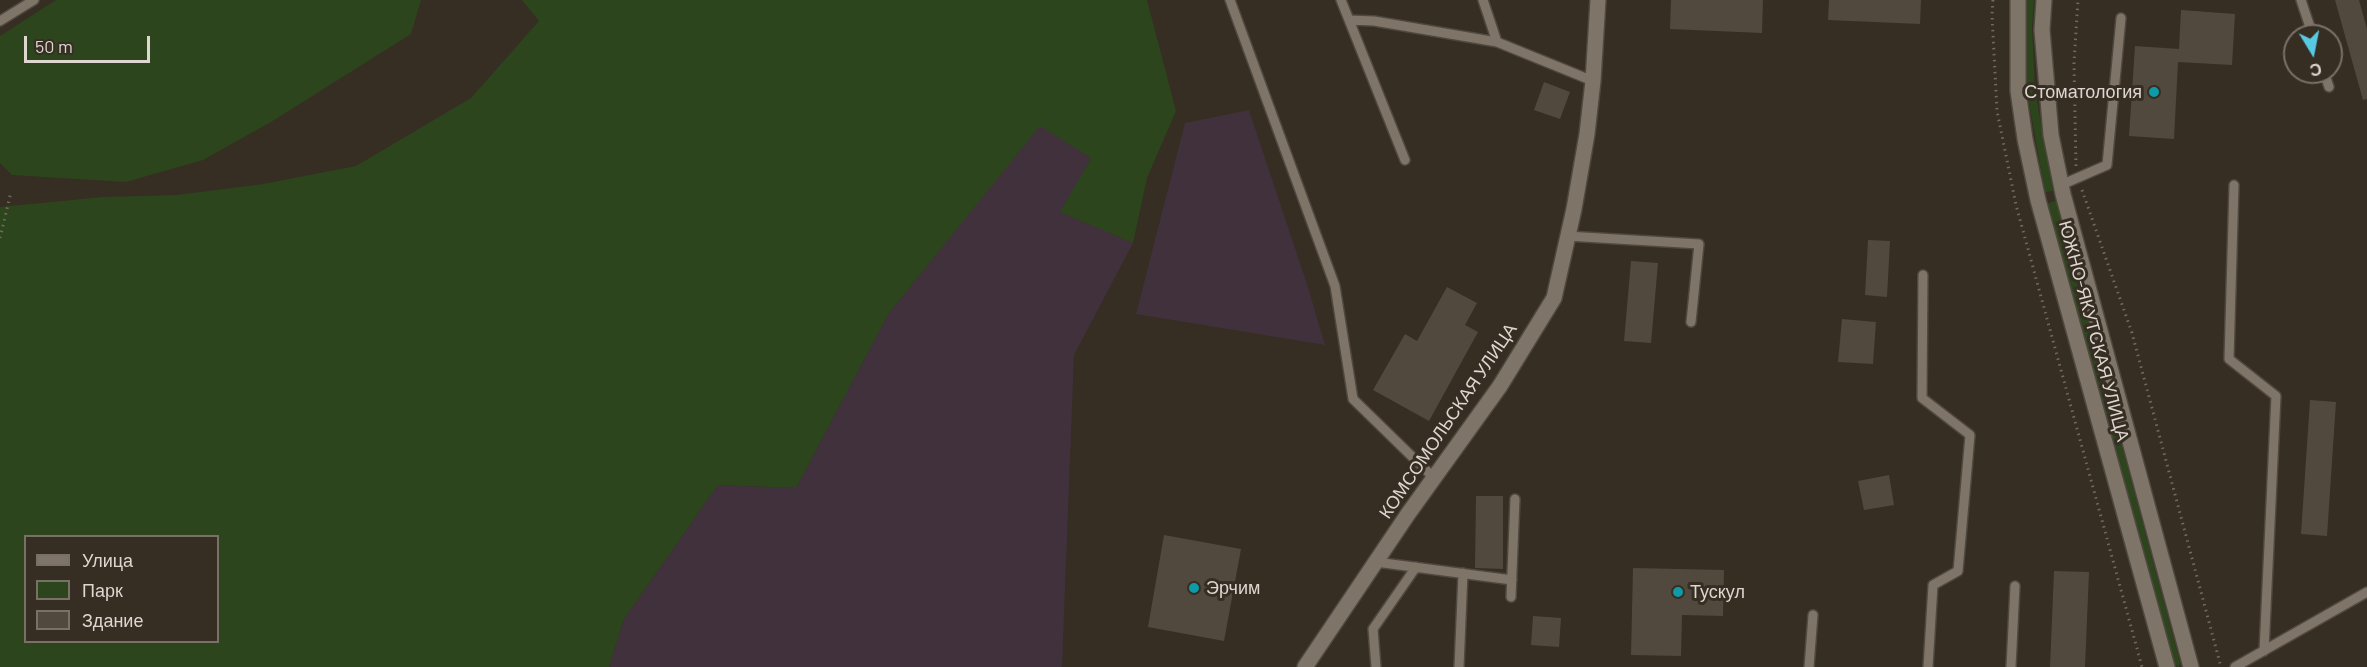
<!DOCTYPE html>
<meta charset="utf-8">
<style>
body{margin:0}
#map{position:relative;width:2367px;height:667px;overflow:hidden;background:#362d23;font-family:Barlow,sans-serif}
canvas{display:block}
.legend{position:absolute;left:24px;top:535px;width:195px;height:108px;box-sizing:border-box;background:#362d23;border:2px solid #797168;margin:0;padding:8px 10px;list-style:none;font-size:18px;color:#ddd7d0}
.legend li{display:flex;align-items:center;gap:12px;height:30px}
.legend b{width:30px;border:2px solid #797168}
.north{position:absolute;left:2283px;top:24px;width:60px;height:60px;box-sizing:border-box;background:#362d23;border:2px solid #797168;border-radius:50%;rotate:170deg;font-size:16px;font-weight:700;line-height:24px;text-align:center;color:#ddd7d0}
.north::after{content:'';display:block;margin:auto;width:21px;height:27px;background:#57c9e2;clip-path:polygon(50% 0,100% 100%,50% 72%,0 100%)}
.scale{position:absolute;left:24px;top:36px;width:126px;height:27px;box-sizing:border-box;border:3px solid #ddd7d0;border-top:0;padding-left:8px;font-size:18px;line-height:21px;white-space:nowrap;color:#ddd7d0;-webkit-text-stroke:4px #362d23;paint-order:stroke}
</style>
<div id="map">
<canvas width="2367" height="667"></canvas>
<ul class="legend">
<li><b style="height:8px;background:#7e7468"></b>Улица</li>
<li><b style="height:16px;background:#2d451d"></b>Парк</li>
<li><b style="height:16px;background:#52493e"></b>Здание</li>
</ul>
<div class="north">С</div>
<div class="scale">50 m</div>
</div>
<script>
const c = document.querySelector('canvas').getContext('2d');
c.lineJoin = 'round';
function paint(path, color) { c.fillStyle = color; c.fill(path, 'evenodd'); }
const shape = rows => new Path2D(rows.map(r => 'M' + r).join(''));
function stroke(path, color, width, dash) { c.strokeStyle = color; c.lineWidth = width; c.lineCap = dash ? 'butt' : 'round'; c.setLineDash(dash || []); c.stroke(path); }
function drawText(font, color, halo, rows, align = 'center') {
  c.font = font + ' Barlow,sans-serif'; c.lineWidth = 6; c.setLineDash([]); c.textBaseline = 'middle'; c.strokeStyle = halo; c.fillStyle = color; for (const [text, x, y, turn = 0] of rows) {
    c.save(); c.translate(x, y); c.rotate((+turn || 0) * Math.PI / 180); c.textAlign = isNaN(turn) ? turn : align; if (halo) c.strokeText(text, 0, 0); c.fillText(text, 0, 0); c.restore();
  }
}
paint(shape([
 [1249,110,1307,284,1325,345,1136,314,1185,123],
 [1040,125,1091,158,1061,212,1133,243,1074,355,1062,667,609,667,624,619,718,485,796,488,889,313]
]), '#41313d');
paint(shape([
 [56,0,421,0,411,34,271,122,203,160,126,182,12,175,0,163,0,36],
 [522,0,1147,0,1176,111,1147,178,1133,243,1060,212,1091,158,1040,126,889,313,796,488,718,485,624,619,609,667,0,667,0,207,103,197,177,195,263,184,356,166,471,98,539,21],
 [218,536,218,642,26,642,26,536],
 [2026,0,2034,0,2032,28,2035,90,2053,191,2045,192,2027,91,2024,28],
 [2056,201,2180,663,2179,667,2173,665,2048,203]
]), '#2d451d');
paint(shape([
 [1671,0,1763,0,1762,33,1670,29],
 [1829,0,1921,0,1920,24,1828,20],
 [2335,0,2359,0,2367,29,2367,99,2363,100],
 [2181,10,2235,14,2232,65,2178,62,2174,139,2129,136,2135,46,2179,49],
 [1544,82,1570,92,1560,119,1534,110],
 [1868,240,1890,241,1887,297,1865,295],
 [1631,261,1658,263,1651,343,1624,341],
 [1447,287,1477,303,1465,325,1478,332,1429,421,1373,390,1405,334,1417,341],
 [1842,319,1876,322,1873,364,1838,362],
 [2310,400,2336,402,2327,536,2301,534],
 [1889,475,1894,505,1864,510,1858,481],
 [1476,496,1503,496,1503,569,1475,568],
 [1164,535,1241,549,1224,641,1148,627],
 [1633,568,1724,570,1723,616,1682,615,1681,656,1631,655],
 [2054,571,2089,572,2085,667,2050,667],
 [1533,616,1561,618,1559,647,1531,645]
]), '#52493e');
const lane = shape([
 [1230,0,1335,286,1353,399,1434,478],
 [1341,0,1349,20],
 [1483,0,1497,42],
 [2301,0,2313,36],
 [0,21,34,0],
 [2324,72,2329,87],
 [1405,160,1349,20,1374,21,1497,42,1593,81],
 [2061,185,2107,165,2121,18],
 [2234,185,2229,359,2276,396,2264,651],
 [1567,236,1699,244,1691,322],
 [1923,275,1922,398,1970,435,1958,571,1933,585,1928,667],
 [1376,562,1512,580],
 [1511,597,1515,499],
 [1376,667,1373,629,1416,567],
 [1459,667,1463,573],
 [1809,667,1813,615],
 [2011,667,2015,586],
 [2235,667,2367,592]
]);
const street = shape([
 [1305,667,1408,514,1500,386,1554,298,1574,209,1587,134,1593,81,1598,0]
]);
const secondary = shape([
 [2018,0,2018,91,2025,139,2038,200,2167,667],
 [2044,0,2042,30,2051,135,2063,194,2191,667]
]);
stroke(lane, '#4f483f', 12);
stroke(street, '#4f483f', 18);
stroke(secondary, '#4f483f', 18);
stroke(shape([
 [1993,0,1992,15,1997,111,2016,205,2142,667],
 [2076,166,2074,63,2078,0],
 [2082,190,2132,333,2221,667],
 [0,238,11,192]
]), '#726a61', 3, [1.5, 4.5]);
stroke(lane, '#7e7468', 9);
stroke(street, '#7e7468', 15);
stroke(secondary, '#7e7468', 15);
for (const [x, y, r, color] of [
 [2154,92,6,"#0f9aa8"],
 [1194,588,6,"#0f9aa8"],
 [1678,592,6,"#0f9aa8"]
]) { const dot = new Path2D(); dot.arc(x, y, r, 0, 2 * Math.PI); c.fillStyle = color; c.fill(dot); stroke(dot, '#362d23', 2); }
drawText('18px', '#ddd7d0', '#362d23', [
 ["Стоматология",2142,92,"right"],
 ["Эрчим",1206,588],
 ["Тускул",1690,592]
], 'left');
drawText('18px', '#ddd7d0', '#362d23', [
 ["ЮЖНО-ЯКУТСКАЯ УЛИЦА",2094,331,75],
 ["КОМСОМОЛЬСКАЯ УЛИЦА",1448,421,-56]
]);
</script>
